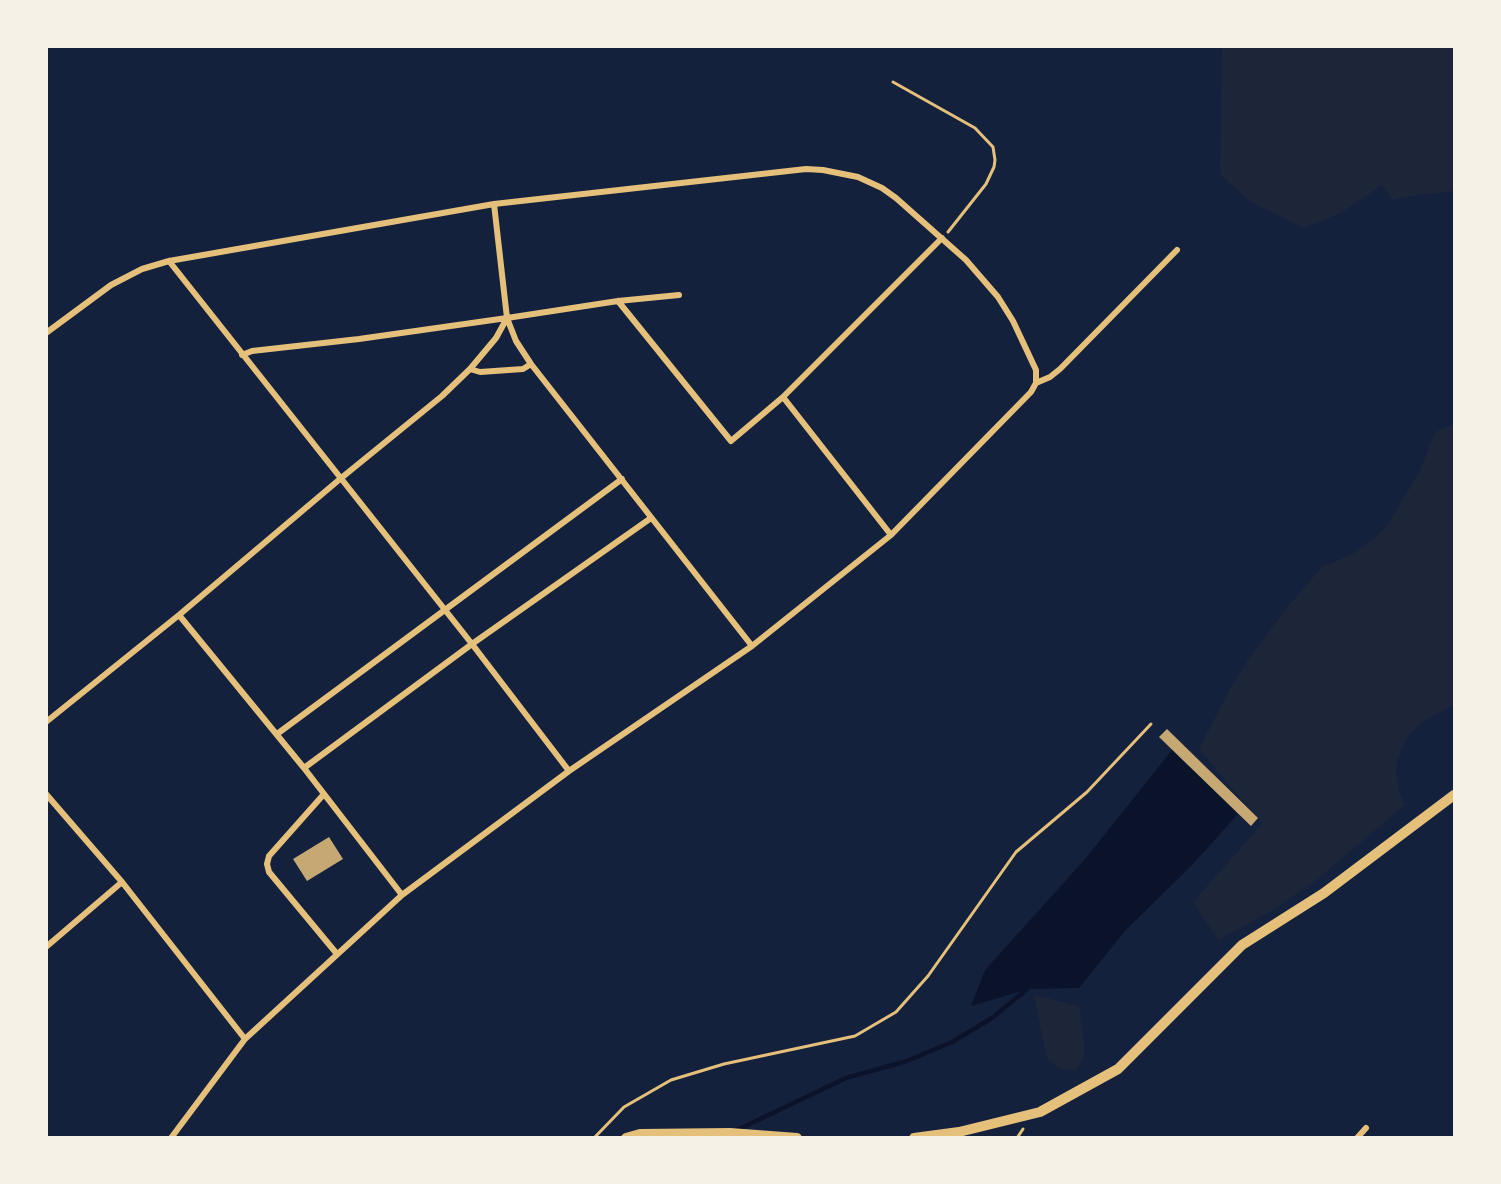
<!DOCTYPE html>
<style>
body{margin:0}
#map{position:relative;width:1501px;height:1184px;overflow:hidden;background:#14213d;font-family:Manrope,sans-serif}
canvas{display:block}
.frame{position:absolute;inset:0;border:48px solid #f6f1e7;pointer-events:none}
</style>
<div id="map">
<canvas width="1501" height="1184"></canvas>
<div class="frame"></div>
</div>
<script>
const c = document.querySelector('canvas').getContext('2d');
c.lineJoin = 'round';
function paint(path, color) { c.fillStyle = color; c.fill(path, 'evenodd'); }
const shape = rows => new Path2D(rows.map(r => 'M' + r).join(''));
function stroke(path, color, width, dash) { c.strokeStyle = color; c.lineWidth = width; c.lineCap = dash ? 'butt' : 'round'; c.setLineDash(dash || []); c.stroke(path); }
paint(shape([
 [1222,47,1454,47,1454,191,1415,195,1392,200,1382,185,1341,213,1304,228,1260,207,1246,198,1220,174],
 [1454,424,1454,705,1426,720,1410,733,1405,741,1397,761,1396,773,1400,795,1405,805,1314,882,1268,913,1218,940,1193,902,1262,824,1199,749,1230,689,1248,660,1285,610,1322,567,1353,554,1378,535,1388,524,1419,473,1435,432],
 [1034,995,1079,1006,1085,1050,1083,1058,1076,1071,1059,1069,1049,1060,1046,1055]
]), '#1d2539');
paint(shape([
 [1172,750,1238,814,1193,864,1125,931,1079,988,1029,989,971,1006,985,970,1086,858]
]), '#0b132b');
stroke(shape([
 [735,1131,846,1078,907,1061,952,1042,992,1018,1032,985]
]), '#0b132b', 4.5);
paint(shape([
 [1167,729,1258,818,1251,826,1159,737],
 [329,837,343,859,307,881,293,859]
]), '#c6a872');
stroke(shape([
 [893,82,975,128,993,147,995,160,994,167,986,184,948,232],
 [594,1138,624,1107,671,1080,724,1064,855,1036,896,1012,928,976,1016,852,1087,792,1151,724],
 [1017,1138,1023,1129]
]), '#e5c07b', 3);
stroke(shape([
 [494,204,507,318,516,341,531,364,752,646],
 [169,261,472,644,569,771],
 [618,301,731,441,783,397,942,238],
 [46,333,111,285,142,269,169,261,494,204,806,169,823,170,858,177,882,188,896,198,966,260,998,297,1013,321,1036,370,1036,383,1031,392,891,535,752,646,569,771,402,895,245,1039,171,1138],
 [242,355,252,351,359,339,507,318],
 [470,369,480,372,523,369,531,364],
 [1036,383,1050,377,1060,369,1177,250],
 [783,397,891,535],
 [179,615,304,768,402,895],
 [46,722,179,615,340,479,442,396,470,369,496,338,507,318,618,301,679,295],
 [277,734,622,479],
 [304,768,472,644,651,518],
 [46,794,122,882,245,1039],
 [324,794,269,856,267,864,269,872,337,954],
 [46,947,122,882],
 [1357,1138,1366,1128]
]), '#e5c07b', 6);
stroke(shape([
 [626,1138,640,1134,730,1133,797,1138],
 [914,1138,959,1132,1040,1112,1118,1069,1242,945,1324,893,1454,795]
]), '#e5c07b', 10);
</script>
